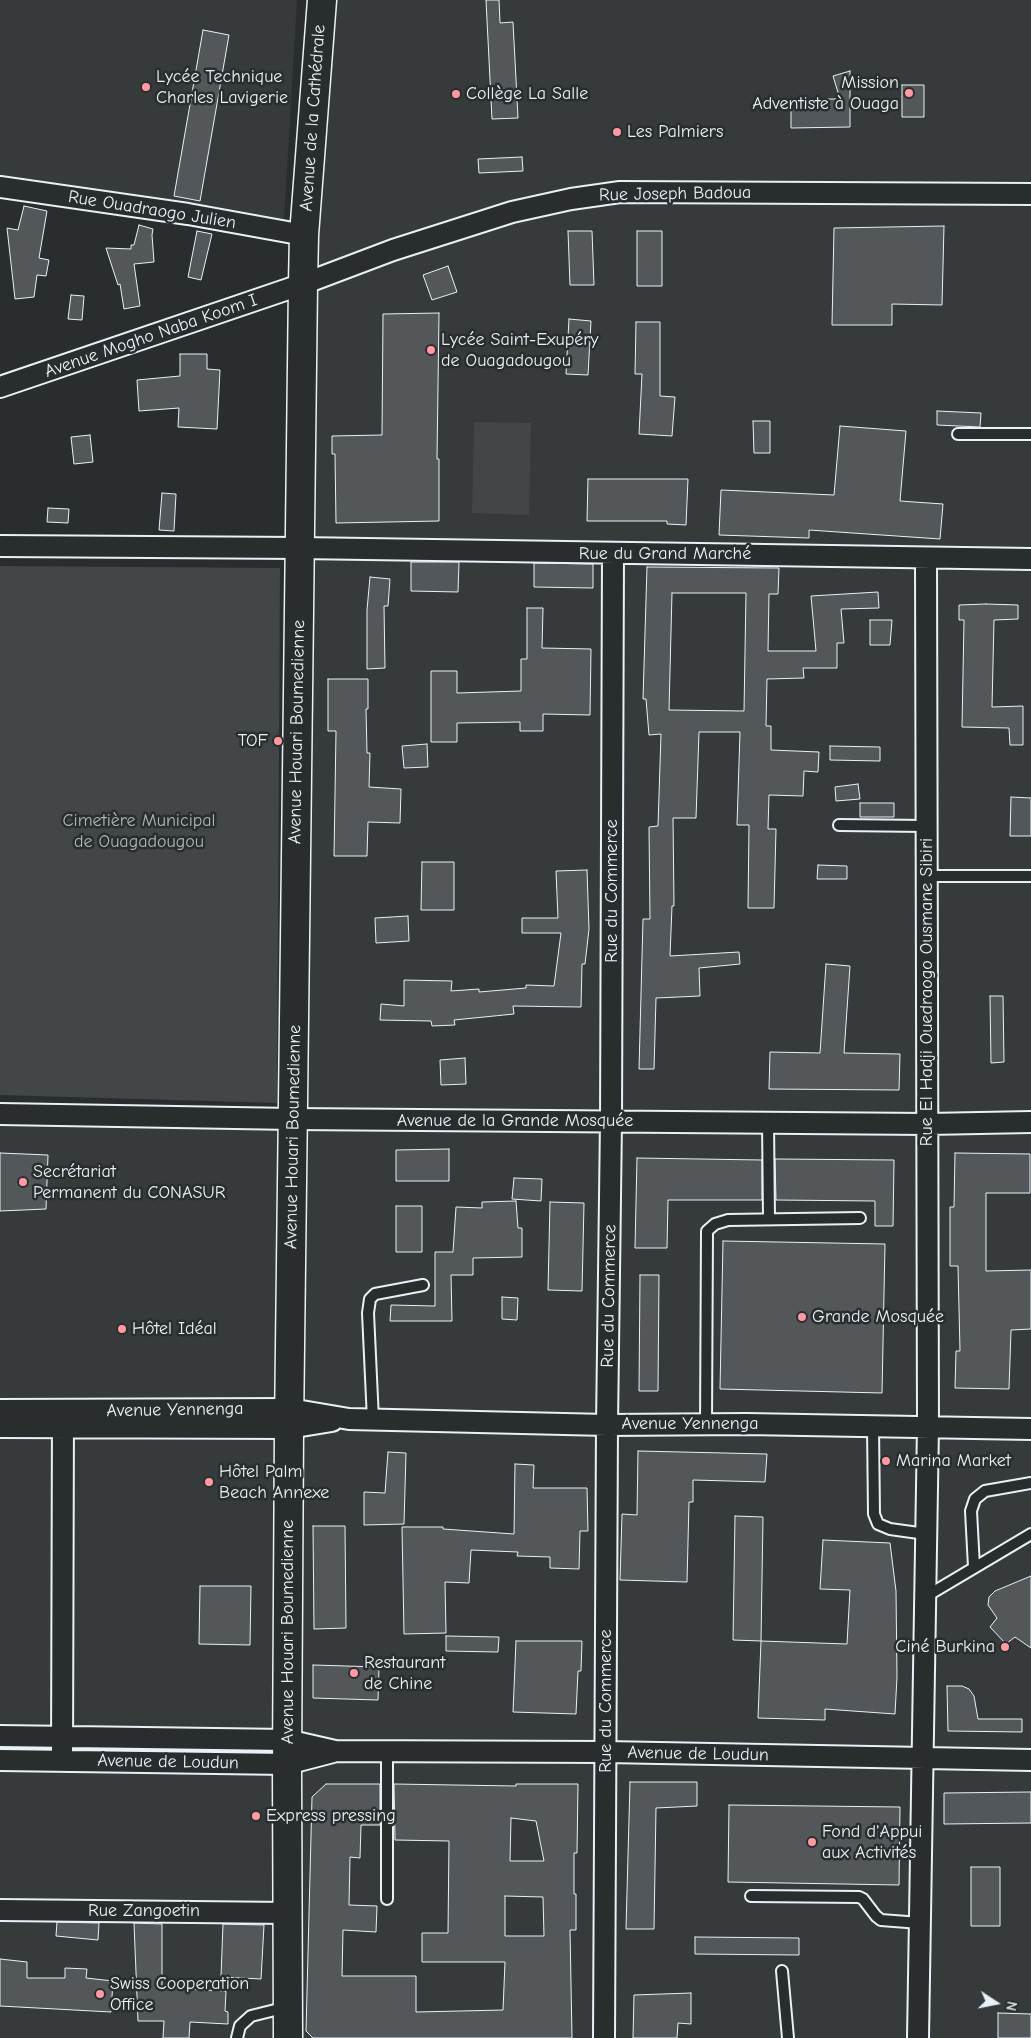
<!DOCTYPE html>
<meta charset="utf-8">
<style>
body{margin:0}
#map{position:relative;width:1031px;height:2038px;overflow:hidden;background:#2a2d2e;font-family:"Comic Neue",sans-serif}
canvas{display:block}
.north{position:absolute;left:971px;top:1978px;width:50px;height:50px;-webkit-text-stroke:4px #2a2d2e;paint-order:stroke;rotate:101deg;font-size:14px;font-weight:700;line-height:20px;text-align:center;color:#e8f1f8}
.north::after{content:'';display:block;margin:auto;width:18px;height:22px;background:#e8f1f8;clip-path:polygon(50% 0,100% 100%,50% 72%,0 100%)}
</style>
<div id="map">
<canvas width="1031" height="2038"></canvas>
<div class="north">N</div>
</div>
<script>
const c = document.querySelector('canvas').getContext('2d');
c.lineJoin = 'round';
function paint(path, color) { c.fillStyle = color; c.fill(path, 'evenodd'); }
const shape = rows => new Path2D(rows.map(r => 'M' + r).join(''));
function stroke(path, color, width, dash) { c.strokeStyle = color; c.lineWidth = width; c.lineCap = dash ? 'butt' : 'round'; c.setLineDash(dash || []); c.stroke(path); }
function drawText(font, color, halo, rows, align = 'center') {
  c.font = font + ' "Comic Neue",sans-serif'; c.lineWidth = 5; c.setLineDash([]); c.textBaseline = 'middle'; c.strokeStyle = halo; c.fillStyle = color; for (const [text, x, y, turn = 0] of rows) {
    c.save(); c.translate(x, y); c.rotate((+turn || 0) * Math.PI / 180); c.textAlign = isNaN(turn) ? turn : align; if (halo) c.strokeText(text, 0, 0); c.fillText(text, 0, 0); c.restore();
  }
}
paint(shape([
 [0,0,297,0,284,219,0,175],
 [322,0,1031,0,1031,2038,0,2038,0,1114,293,1119]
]), '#363a3b');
paint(shape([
 [474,422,531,423,529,515,472,513],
 [0,566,280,568,277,1103,0,1095]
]), '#424648');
const building = shape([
 [486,0,499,0,500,23,513,22,518,118,492,119,486,0],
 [203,30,229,35,200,201,174,196,203,30],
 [850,71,850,127,791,128,791,99,840,99,833,76,850,71],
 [902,85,924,85,924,117,902,117,902,85],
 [522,157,523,171,479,173,478,159,522,157],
 [24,206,47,211,39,258,49,260,46,276,37,275,34,297,15,299,7,228,18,230,24,206],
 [139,225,153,229,152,235,154,262,134,264,140,306,124,309,120,284,118,285,106,248,131,249,131,245,134,245,139,225],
 [944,226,942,305,892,304,892,325,832,325,834,228,944,226],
 [197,231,212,234,201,280,188,277,197,231],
 [568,231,592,231,594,285,570,285,568,231],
 [637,231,662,231,662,286,637,286,637,231],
 [448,266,457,292,432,300,423,275,448,266],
 [71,295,84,296,82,320,68,319,71,295],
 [439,313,437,459,439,459,439,521,336,523,335,454,332,454,332,436,382,435,383,314,439,313],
 [569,319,591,321,588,375,566,374,569,319],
 [636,322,660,322,660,396,675,397,672,436,639,434,642,374,635,374,636,322],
 [180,354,207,354,207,369,220,370,217,429,178,427,179,408,139,411,137,380,180,376,180,354],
 [937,411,981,413,980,427,937,425,937,411],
 [753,421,770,421,770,453,754,453,753,421],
 [840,426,906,431,900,501,943,504,940,539,809,530,809,538,719,535,721,490,834,495,840,426],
 [90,435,93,462,74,464,71,437,90,435],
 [588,479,688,479,686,525,667,524,667,521,587,521,588,479],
 [162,493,176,494,174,531,159,530,162,493],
 [48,508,69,509,68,523,47,522,48,508],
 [411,562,459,562,458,592,411,591,411,562],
 [534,563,593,564,593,588,534,587,534,563],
 [647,567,779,568,778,594,769,594,768,651,816,651,811,596,878,592,879,608,841,609,844,643,837,643,837,668,803,668,804,678,767,679,766,726,771,726,771,750,819,752,818,772,804,771,803,796,769,795,768,829,776,829,774,908,748,908,749,825,737,825,740,732,699,732,696,818,673,818,674,906,672,906,670,956,739,952,740,964,699,968,700,996,656,998,654,1069,639,1069,643,919,650,919,649,827,658,826,661,734,649,735,646,699,643,699,647,567],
 [672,593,746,593,744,711,669,710,672,593],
 [370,577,390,579,388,606,384,606,385,668,367,669,367,610,370,577],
 [986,604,1018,605,1018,619,994,620,992,707,1023,706,1023,745,1010,745,1009,728,962,727,964,620,959,620,959,605,986,604],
 [527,608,543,608,542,648,591,649,590,715,543,714,543,731,520,731,520,722,457,723,457,742,431,742,431,671,457,671,457,693,521,691,521,659,527,659,527,608],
 [870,620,892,620,890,645,870,645,870,620],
 [328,679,368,679,368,709,366,709,367,753,370,753,369,787,401,789,400,823,368,822,367,856,334,856,336,731,328,731,328,679],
 [427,744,428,767,404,768,402,746,427,744],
 [830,746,880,747,880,761,830,760,830,746],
 [858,784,860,799,836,801,835,787,858,784],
 [1011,797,1031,798,1031,836,1010,836,1011,797],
 [860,803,894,803,894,817,860,817,860,803],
 [422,862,454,862,454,910,421,910,422,862],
 [818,865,847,866,847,879,817,879,818,865],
 [587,870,589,929,585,964,582,964,581,1007,513,1006,514,1014,454,1020,455,1025,432,1026,431,1021,380,1020,381,1004,404,1006,404,980,452,981,451,991,479,989,479,992,526,988,526,985,554,986,561,933,522,933,522,918,558,918,556,871,587,870],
 [408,916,409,941,376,943,375,918,408,916],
 [826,964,850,966,844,1053,900,1054,899,1090,769,1089,770,1052,820,1053,826,964],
 [990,996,1003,996,1004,1062,991,1063,990,996],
 [465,1058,466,1084,441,1085,440,1060,465,1058],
 [449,1149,449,1181,396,1181,396,1150,449,1149],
 [0,1153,48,1155,46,1209,0,1211,0,1153],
 [955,1153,1030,1154,1030,1193,986,1193,986,1271,1031,1270,1031,1329,1011,1330,1009,1389,955,1388,956,1351,960,1351,958,1266,950,1266,950,1207,954,1207,955,1153],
 [637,1158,762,1160,762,1200,668,1200,667,1248,635,1248,637,1158],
 [775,1159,894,1160,893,1226,875,1226,875,1201,776,1200,775,1159],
 [514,1178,542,1179,541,1201,512,1199,514,1178],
 [516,1201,518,1228,522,1228,522,1257,473,1258,473,1275,451,1275,452,1321,390,1321,391,1305,435,1306,435,1252,453,1252,456,1207,482,1208,482,1202,516,1201],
 [550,1202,584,1203,582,1291,548,1290,550,1202],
 [396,1206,422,1206,422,1252,396,1252,396,1206],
 [723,1241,885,1244,882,1393,720,1389,723,1241],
 [640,1275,659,1275,658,1391,639,1391,640,1275],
 [502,1297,518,1298,517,1320,502,1319,502,1297],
 [638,1451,767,1454,765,1482,693,1480,693,1502,689,1502,687,1582,620,1580,622,1514,637,1515,638,1451],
 [388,1452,406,1453,404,1524,364,1525,364,1492,385,1493,388,1452],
 [515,1464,534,1465,533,1488,587,1488,588,1531,580,1531,579,1569,550,1568,550,1557,517,1556,518,1552,471,1550,469,1583,445,1582,446,1633,404,1634,402,1527,443,1527,443,1529,514,1534,515,1464],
 [735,1516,763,1517,761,1641,733,1640,735,1516],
 [313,1526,345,1526,346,1628,314,1629,313,1526],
 [823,1540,890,1543,896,1591,897,1677,895,1714,825,1709,825,1720,758,1718,761,1641,847,1644,850,1590,820,1589,823,1540],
 [1031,1576,1031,1648,1015,1637,1006,1644,990,1627,997,1618,988,1605,989,1597,995,1591,1031,1576],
 [200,1586,251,1586,250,1645,199,1644,200,1586],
 [446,1636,499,1637,498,1652,446,1651,446,1636],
 [516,1641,582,1641,581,1671,578,1671,576,1714,513,1712,516,1641],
 [313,1665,379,1667,378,1700,313,1698,313,1665],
 [947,1686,962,1686,969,1689,974,1696,978,1719,1022,1719,1022,1732,948,1731,947,1686],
 [630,1782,697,1782,697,1806,656,1808,654,1929,626,1929,630,1782],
 [326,1784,380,1784,380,1825,361,1825,360,1858,350,1857,349,1905,377,1906,376,1932,343,1930,342,1976,416,1976,416,2012,503,2010,505,1962,422,1962,422,1933,448,1933,449,1841,395,1840,394,1784,516,1786,516,1784,578,1784,577,1853,574,1853,574,1894,576,1894,576,1930,570,1930,572,2038,313,2038,306,2031,312,1797,326,1784],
 [511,1818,536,1821,544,1861,510,1861,511,1818],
 [505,1896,543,1897,544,1936,505,1936,505,1896],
 [1031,1792,1031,1823,944,1824,944,1793,1031,1792],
 [729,1805,900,1807,899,1885,728,1882,729,1805],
 [971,1867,1000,1867,1000,1926,971,1926,971,1867],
 [57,1922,99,1923,98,1940,56,1936,57,1922],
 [134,1923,162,1924,162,1988,226,1991,225,2011,228,2012,228,2024,190,2022,189,2038,163,2038,164,2021,138,2021,134,1923],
 [223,1924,264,1925,261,1979,221,1977,223,1924],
 [695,1937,799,1938,799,1955,695,1954,695,1937],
 [0,1959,27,1962,27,1978,65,1978,65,1968,87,1969,86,1978,113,1981,111,2012,0,2006,0,1959],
 [691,1993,691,2024,678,2023,677,2038,633,2038,634,1995,691,1993],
 [998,2013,1031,2014,1031,2038,998,2038,998,2013]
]);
paint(building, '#535759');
stroke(building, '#e8f1f8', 1);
const service = shape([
 [958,434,1031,434],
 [839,825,925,826],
 [925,876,1031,876],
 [768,1122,769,1219],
 [373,1420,368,1313,370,1299,375,1294,423,1285],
 [706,1424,707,1231,715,1224,728,1220,860,1218],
 [873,1426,874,1514,878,1524,890,1529,926,1534],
 [974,1567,971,1511,975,1499,985,1491,1031,1483],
 [925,1597,1031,1534],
 [751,1896,859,1897,863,1899,876,1916,881,1920,920,1923],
 [387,1899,387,1752],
 [782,1971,788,2038],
 [237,2038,240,2026,251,2016,287,2007]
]);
const minor = shape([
 [0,187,188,214,304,235],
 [0,387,303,284,393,250,512,212,571,199,620,192,1031,194],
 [0,546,300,548,1031,559],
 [0,1114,293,1119,928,1124,1031,1122],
 [0,1410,290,1409,349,1419,607,1425,747,1424,1031,1429],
 [0,1427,289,1428,332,1421],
 [0,1736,287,1740,335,1751,606,1752,1031,1760],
 [0,1760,287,1764,333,1752],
 [62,1761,63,1411],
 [0,1910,288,1913],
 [604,2038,607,1425,611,1121,613,554],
 [918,2038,928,1426,926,558]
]);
const secondary = shape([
 [288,2038,287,1764,289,1428,303,284,304,235,322,0]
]);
stroke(service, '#e8f1f8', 14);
stroke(minor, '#e8f1f8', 24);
stroke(secondary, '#e8f1f8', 31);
stroke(service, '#2a2d2e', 10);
stroke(minor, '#2a2d2e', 20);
stroke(secondary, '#2a2d2e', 28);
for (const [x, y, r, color] of [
 [146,87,5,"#ff9aa2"],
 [909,93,5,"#ff9aa2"],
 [456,94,5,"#ff9aa2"],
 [617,132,5,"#ff9aa2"],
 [431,350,5,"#ff9aa2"],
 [278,741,5,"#ff9aa2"],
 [23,1182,5,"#ff9aa2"],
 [802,1317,5,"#ff9aa2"],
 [122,1329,5,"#ff9aa2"],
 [886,1461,5,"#ff9aa2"],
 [209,1482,5,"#ff9aa2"],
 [1005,1647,5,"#ff9aa2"],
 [354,1673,5,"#ff9aa2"],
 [256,1816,5,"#ff9aa2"],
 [812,1842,5,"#ff9aa2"],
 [100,1994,5,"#ff9aa2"]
]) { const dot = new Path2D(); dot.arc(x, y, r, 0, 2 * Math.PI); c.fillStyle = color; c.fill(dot); stroke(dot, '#2a2d2e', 2); }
drawText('18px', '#e8f1f8', '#2a2d2e', [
 ["Lycée Technique",156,77],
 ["Charles Lavigerie",156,98],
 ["Mission",899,83,"right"],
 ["Adventiste à Ouaga",899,104,"right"],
 ["Collège La Salle",466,94],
 ["Les Palmiers",627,132],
 ["Lycée Saint-Exupéry",441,340],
 ["de Ouagadougou",441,361],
 ["TOF",268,741,"right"],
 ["Secrétariat",33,1172],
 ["Permanent du CONASUR",33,1193],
 ["Grande Mosquée",812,1317],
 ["Hôtel Idéal",132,1329],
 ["Marina Market",896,1461],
 ["Hôtel Palm",219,1472],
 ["Beach Annexe",219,1493],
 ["Ciné Burkina",995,1647,"right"],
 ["Restaurant",364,1663],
 ["de Chine",364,1684],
 ["Express pressing",266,1816],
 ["Fond d'Appui",822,1832],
 ["aux Activités",822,1853],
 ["Swiss Cooperation",110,1984],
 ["Office",110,2005]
], 'left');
drawText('18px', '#e8f1f8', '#2a2d2e', [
 ["Avenue de la Cathédrale",313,118,-86],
 ["Rue Joseph Badoua",675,194,-1],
 ["Rue Ouadraogo Julien",152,210,9],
 ["Avenue Mogho Naba Koom I",151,336,-19],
 ["Rue du Grand Marché",665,554],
 ["Avenue Houari Boumedienne",297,732,-89],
 ["Rue du Commerce",612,891,-90],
 ["Rue El Hadji Ouedraogo Ousmane Sibiri",927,992,-90],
 ["Avenue de la Grande Mosquée",515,1121],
 ["Avenue Houari Boumedienne",293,1137,-89],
 ["Rue du Commerce",609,1296,-89],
 ["Avenue Yennenga",175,1410,-1],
 ["Avenue Yennenga",690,1424],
 ["Avenue Houari Boumedienne",288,1632,-90],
 ["Rue du Commerce",606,1701,-90],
 ["Avenue de Loudun",698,1754,1],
 ["Avenue de Loudun",168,1762,1],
 ["Rue Zangoetin",144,1911]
]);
drawText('18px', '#aeb5ba', '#2a2d2e', [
 ["Cimetière Municipal",139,821],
 ["de Ouagadougou",139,842]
]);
</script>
